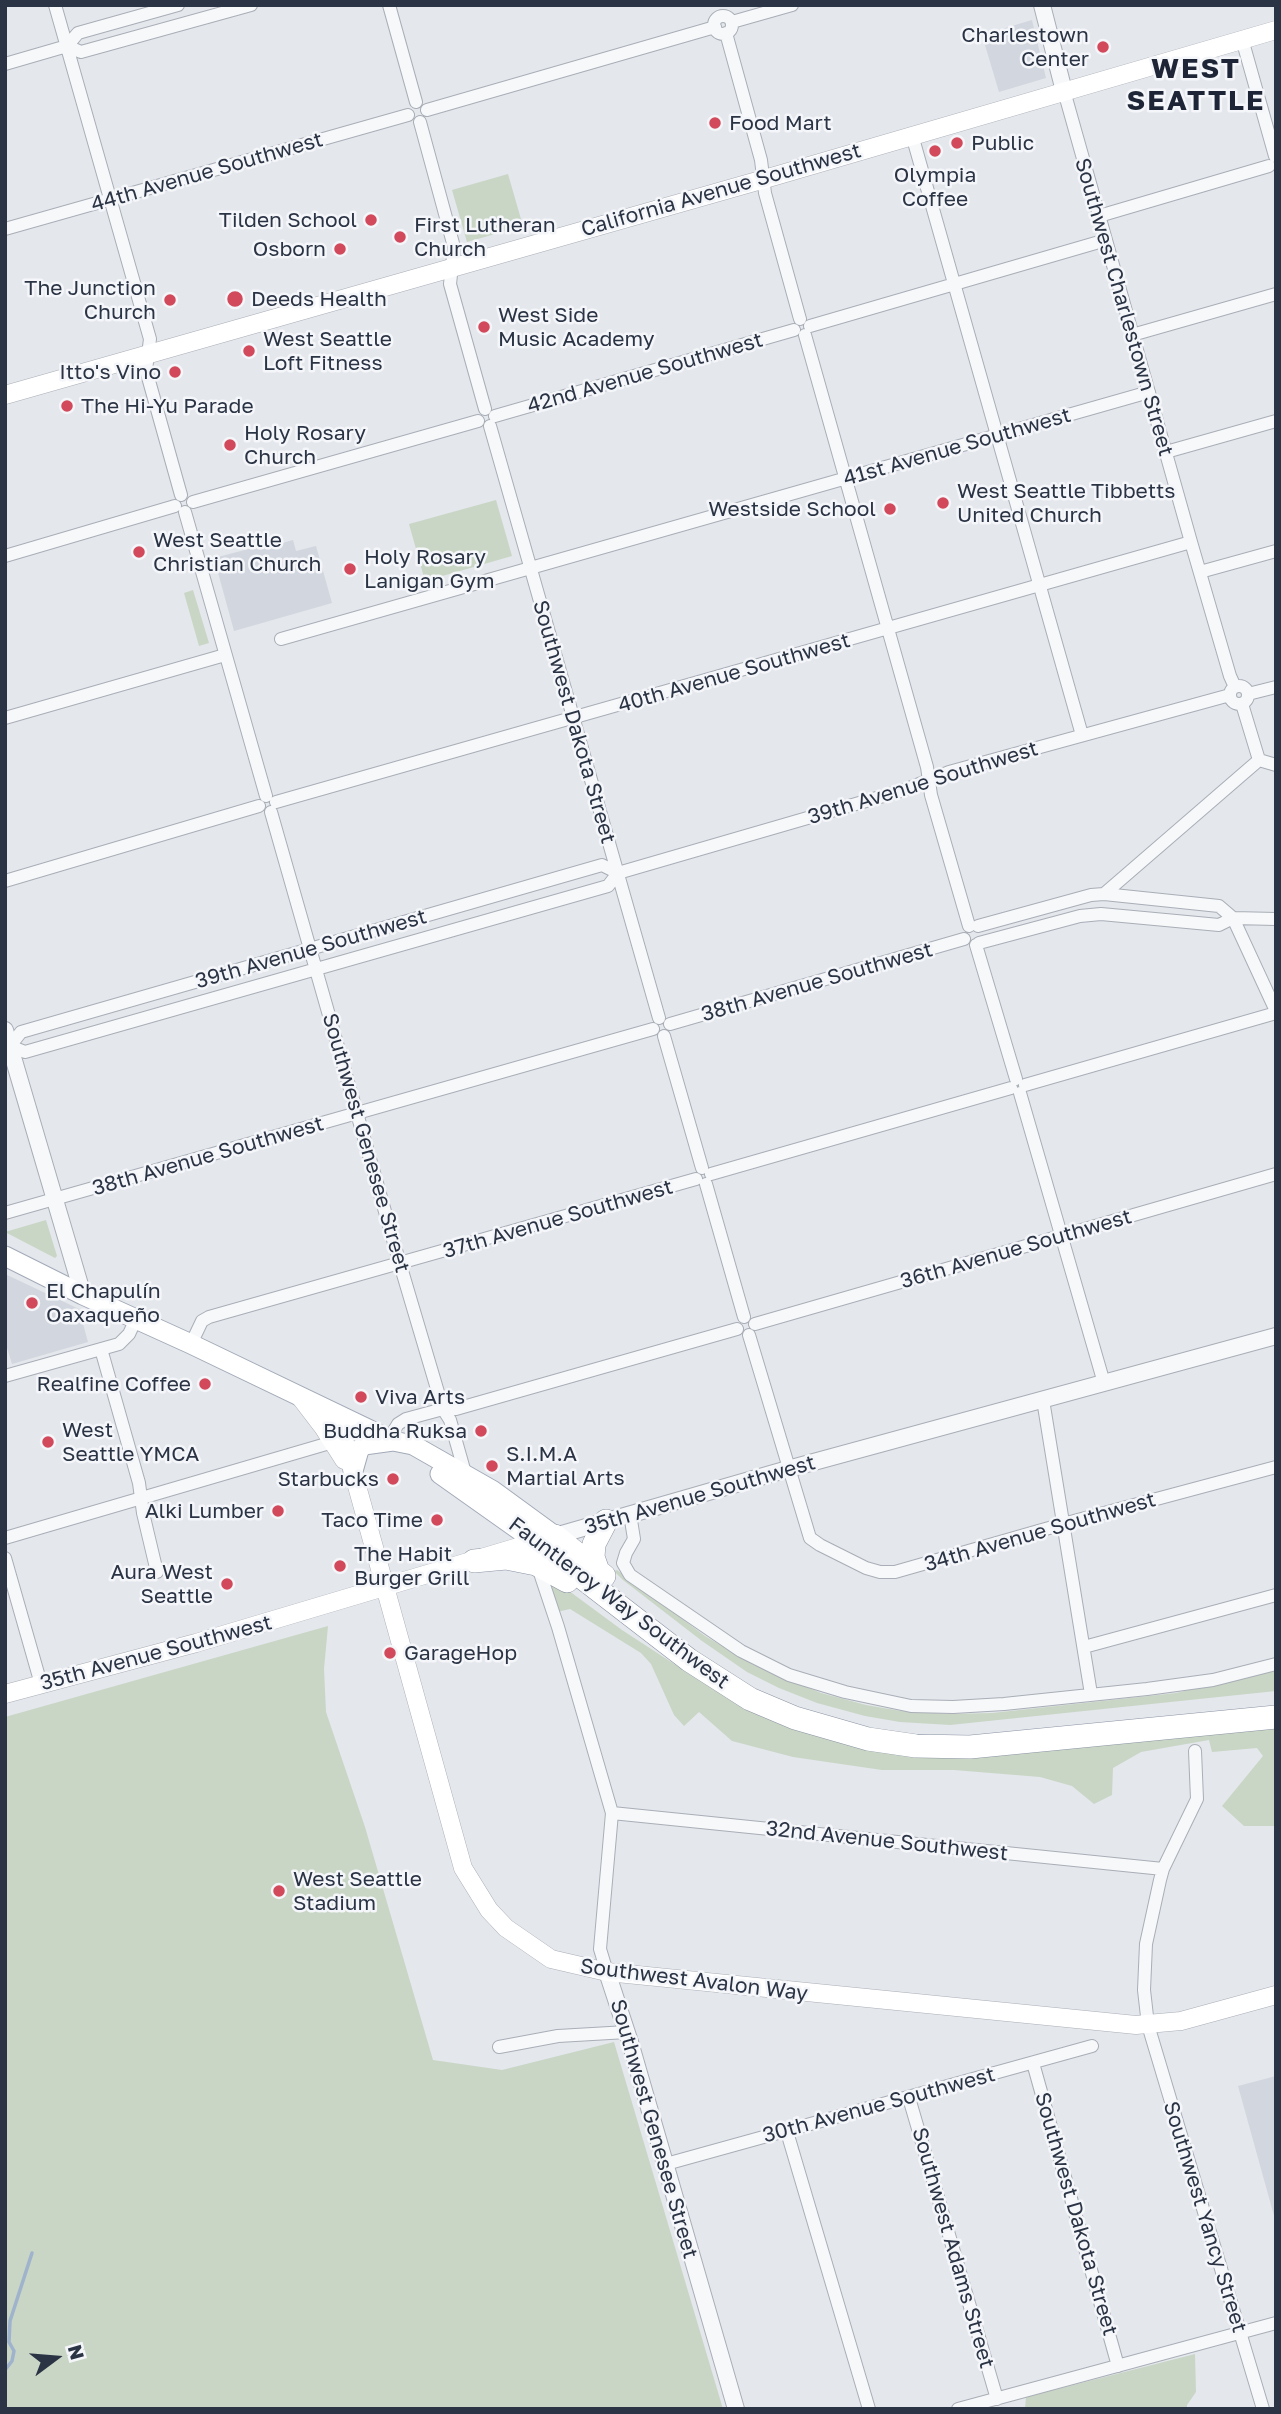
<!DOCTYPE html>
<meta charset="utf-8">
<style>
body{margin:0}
#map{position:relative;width:1281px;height:2414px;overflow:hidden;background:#e4e7ec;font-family:"Golos Text",sans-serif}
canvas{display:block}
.frame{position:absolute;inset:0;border:7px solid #2b3445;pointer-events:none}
.north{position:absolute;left:21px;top:2323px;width:70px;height:70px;-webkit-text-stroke:5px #f4f6f9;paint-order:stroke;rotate:74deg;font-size:19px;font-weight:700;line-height:28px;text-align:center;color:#2b3445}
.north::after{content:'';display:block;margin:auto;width:24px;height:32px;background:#2b3445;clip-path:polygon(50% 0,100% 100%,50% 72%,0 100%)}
</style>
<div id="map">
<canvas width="1281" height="2414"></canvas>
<div class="frame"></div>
<div class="north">N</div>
</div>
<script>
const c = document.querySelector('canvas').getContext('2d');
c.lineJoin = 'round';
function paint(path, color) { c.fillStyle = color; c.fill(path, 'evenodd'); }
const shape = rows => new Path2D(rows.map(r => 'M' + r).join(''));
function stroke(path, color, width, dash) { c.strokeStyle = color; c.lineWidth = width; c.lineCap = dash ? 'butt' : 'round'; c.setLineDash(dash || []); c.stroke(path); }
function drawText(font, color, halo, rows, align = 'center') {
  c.font = font + ' "Golos Text",sans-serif'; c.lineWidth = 5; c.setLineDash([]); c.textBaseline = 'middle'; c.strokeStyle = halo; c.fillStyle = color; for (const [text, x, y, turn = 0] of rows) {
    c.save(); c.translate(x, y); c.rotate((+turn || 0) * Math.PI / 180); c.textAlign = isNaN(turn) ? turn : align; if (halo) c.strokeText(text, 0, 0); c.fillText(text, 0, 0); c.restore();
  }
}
paint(shape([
 [1032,20,1046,78,999,92,982,35],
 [293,540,296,551,316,546,332,603,234,631,214,558,264,545,265,548],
 [5,1274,79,1309,88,1342,12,1364,5,1341],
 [1276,2076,1276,2223,1238,2086]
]), '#d2d6de');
paint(shape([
 [508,174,523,226,467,242,452,190],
 [496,500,512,556,425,581,409,524],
 [193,590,209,643,199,646,184,593],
 [46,1220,57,1256,55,1258,5,1232],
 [617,1570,705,1636,752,1664,821,1693,866,1705,901,1711,952,1714,992,1713,1176,1693,1276,1669,1276,1691,950,1725,900,1722,865,1716,817,1703,779,1688,747,1672,702,1641,623,1580,614,1571],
 [546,1574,622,1630,714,1690,746,1707,867,1747,1276,1726,1276,1826,1244,1826,1222,1806,1263,1756,1257,1748,1212,1752,1209,1740,1141,1752,1113,1768,1112,1795,1094,1804,1072,1786,1040,1777,954,1770,882,1770,793,1757,732,1741,699,1712,684,1726,674,1715,651,1664,641,1653,570,1609,557,1612],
 [328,1626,324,1669,326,1712,365,1827,433,2060,502,2070,614,2042,723,2409,5,2409,5,1717],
 [1195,2354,1196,2392,1187,2405,1187,2409,1025,2409,1026,2397]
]), '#c9d6c5');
stroke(shape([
 [5,2370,12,2361,14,2351,9,2342,10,2321,32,2253]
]), '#9fb4cc', 3.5);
const minor = shape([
 [55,5,150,339,146,370,181,495],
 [389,5,416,102],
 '714 25a9 9 0 1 1 18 0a9 9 0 1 1-18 0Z',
 [732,22,792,5],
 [726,33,761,160,765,193,800,319],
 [1242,39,1275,156],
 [67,46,81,52,251,5],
 [5,64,67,46,78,33,178,5],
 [1064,91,1191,542,1230,676,1235,687],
 [427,110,715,27],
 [420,122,454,247,450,284,485,409],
 [912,135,1082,735],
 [1099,216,1269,166],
 [5,229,408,115],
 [810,326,1106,240],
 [805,335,927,767,931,795,969,926],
 [1132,335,1276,294],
 [495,416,794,330],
 [490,426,659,1018],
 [1166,452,1276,421],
 [193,502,478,421],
 [185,512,266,796],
 [5,556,175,506],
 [1200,572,1276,551],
 [281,639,1149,392],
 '1230 695a9 9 0 1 1 18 0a9 9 0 1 1-18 0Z',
 [1248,694,1276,687],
 [1242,704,1259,760],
 [5,718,225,655],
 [276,802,1191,542],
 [271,812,400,1264,443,1409,450,1420,465,1473],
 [5,881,259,806],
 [1104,894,1259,760,1276,765],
 [978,926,1091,895,1104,894,1219,906,1233,918,1276,1011],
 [979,943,1080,916,1101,914,1219,925,1233,918,1276,919],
 [976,945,1016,1079],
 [670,1024,964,939],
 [664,1036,702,1168],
 [10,1046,25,1052,608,886,618,873,904,790,949,772,1230,695],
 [5,1047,10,1046,21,1032,602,865,618,873],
 [1025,1085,1276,1013],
 [1020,1093,1104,1383],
 [711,1174,1011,1088],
 [706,1184,744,1317],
 [5,1213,653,1029],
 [755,1324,1276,1174],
 [749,1335,810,1538,820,1545,866,1568,880,1572,895,1572,1063,1524,1276,1467],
 [191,1344,202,1321,209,1317,696,1179],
 [101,1349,139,1483,143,1513,157,1572],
 [5,1376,119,1344,129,1334,136,1319],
 [1043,1400,1091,1694],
 [389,1439,398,1424,406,1419,443,1409,456,1409,737,1329],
 [630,1514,634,1539,626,1553,623,1563,630,1575,741,1651,789,1675,845,1692,911,1706,953,1707,1004,1704,1147,1689,1213,1680,1276,1664],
 [5,1538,333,1442],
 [5,1558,41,1684],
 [538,1567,558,1627,612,1813,600,1949,607,1972],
 [1084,1647,1276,1595],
 [1195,1751,1197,1799,1163,1869,1160,1880,1146,1944,1144,1990,1148,2025,1263,2409],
 [612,1813,1163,1869],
 [499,2047,558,2036,627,2032],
 [1033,2063,1118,2366],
 [909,2098,997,2399],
 [787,2132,869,2409],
 [666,2164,1092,2046],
 [958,2409,1276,2323]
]);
const tertiary = shape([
 [1042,5,1064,91],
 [5,1030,83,1295],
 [555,1536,788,1469,1276,1336],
 [607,1972,630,2042,736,2409]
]);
const secondary = shape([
 [5,395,775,176,1276,30],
 [300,1397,323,1427,344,1460],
 [337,1414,463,1868,489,1910,506,1928,551,1959,607,1972,1136,2025,1181,2021,1276,1995],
 [5,1694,196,1643,545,1539]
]);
const primary = shape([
 [5,1256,83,1295,191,1344,393,1441,413,1445,492,1490,555,1536],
 [353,1471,359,1450,364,1445,393,1441],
 [440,1474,536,1542]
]);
const motorway = shape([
 [555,1536,604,1576],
 [536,1542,689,1660,750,1699,795,1718,868,1739,916,1746,970,1747,1276,1717],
 [474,1561,506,1558,536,1564,567,1581],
 [598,1571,593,1557,594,1544,606,1521]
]);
stroke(minor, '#a9aeb7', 14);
stroke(tertiary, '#a9aeb7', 18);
stroke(secondary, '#a9aeb7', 19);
stroke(primary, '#a3abb8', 21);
stroke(motorway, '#8b94a3', 24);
stroke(minor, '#f7f8fa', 12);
stroke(tertiary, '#f7f8fa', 16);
stroke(secondary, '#fff', 18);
stroke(primary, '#fff', 19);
stroke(motorway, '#fff', 23);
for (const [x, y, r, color] of [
 [1103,47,7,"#d1495b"],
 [715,123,7,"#d1495b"],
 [957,143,7,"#d1495b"],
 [935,151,7,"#d1495b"],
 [371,220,7,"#d1495b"],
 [400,237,7,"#d1495b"],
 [340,249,7,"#d1495b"],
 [235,299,9,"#d1495b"],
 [170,300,7,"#d1495b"],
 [484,327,7,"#d1495b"],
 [249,351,7,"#d1495b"],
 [175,372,7,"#d1495b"],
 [67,406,7,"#d1495b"],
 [230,445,7,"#d1495b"],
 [943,503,7,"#d1495b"],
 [890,509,7,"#d1495b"],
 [139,552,7,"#d1495b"],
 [350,569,7,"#d1495b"],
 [32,1303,7,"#d1495b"],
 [205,1384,7,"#d1495b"],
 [361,1397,7,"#d1495b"],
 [481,1431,7,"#d1495b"],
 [48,1442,7,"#d1495b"],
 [492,1466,7,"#d1495b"],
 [393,1479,7,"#d1495b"],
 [278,1511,7,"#d1495b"],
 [437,1520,7,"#d1495b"],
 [340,1566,7,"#d1495b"],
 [227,1584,7,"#d1495b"],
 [390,1653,7,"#d1495b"],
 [279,1891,7,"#d1495b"]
]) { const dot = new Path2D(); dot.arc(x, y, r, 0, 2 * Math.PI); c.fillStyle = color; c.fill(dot); stroke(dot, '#f4f6f9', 2.5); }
drawText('21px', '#2b3445', '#f4f6f9', [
 ["Charlestown",1089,35,"right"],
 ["Center",1089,59,"right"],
 ["Food Mart",729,123],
 ["Public",971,143],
 ["Olympia",935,175,"center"],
 ["Coffee",935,199,"center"],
 ["Tilden School",357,220,"right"],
 ["First Lutheran",414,225],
 ["Church",414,249],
 ["Osborn",326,249,"right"],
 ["The Junction",156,288,"right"],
 ["Church",156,312,"right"],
 ["Deeds Health",251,299],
 ["West Side",498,315],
 ["Music Academy",498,339],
 ["West Seattle",263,339],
 ["Loft Fitness",263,363],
 ["Itto's Vino",161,372,"right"],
 ["The Hi-Yu Parade",81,406],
 ["Holy Rosary",244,433],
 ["Church",244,457],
 ["West Seattle Tibbetts",957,491],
 ["United Church",957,515],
 ["Westside School",876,509,"right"],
 ["West Seattle",153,540],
 ["Christian Church",153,564],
 ["Holy Rosary",364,557],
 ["Lanigan Gym",364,581],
 ["El Chapulín",46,1291],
 ["Oaxaqueño",46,1315],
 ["Realfine Coffee",191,1384,"right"],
 ["Viva Arts",375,1397],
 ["West",62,1430],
 ["Seattle YMCA",62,1454],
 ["Buddha Ruksa",467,1431,"right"],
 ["S.I.M.A",506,1454],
 ["Martial Arts",506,1478],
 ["Starbucks",379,1479,"right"],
 ["Alki Lumber",264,1511,"right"],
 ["Taco Time",423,1520,"right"],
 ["The Habit",354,1554],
 ["Burger Grill",354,1578],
 ["Aura West",213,1572,"right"],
 ["Seattle",213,1596,"right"],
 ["GarageHop",404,1653],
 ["West Seattle",293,1879],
 ["Stadium",293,1903]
], 'left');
drawText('21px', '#2b3445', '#f4f6f9', [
 ["44th Avenue Southwest",207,172,-16],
 ["California Avenue Southwest",721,190,-16],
 ["Southwest Charlestown Street",1124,307,74],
 ["42nd Avenue Southwest",645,373,-16],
 ["41st Avenue Southwest",957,447,-16],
 ["40th Avenue Southwest",734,673,-16],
 ["Southwest Dakota Street",574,722,74],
 ["39th Avenue Southwest",923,783,-17],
 ["39th Avenue Southwest",311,949,-16],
 ["38th Avenue Southwest",817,982,-16],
 ["Southwest Genesee Street",366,1143,74],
 ["38th Avenue Southwest",208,1156,-16],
 ["37th Avenue Southwest",558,1219,-16],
 ["36th Avenue Southwest",1016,1249,-16],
 ["35th Avenue Southwest",700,1495,-16],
 ["34th Avenue Southwest",1040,1532,-16],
 ["Fauntleroy Way Southwest",619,1603,37],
 ["35th Avenue Southwest",156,1653,-15],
 ["32nd Avenue Southwest",887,1841,6],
 ["Southwest Avalon Way",694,1980,7],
 ["30th Avenue Southwest",879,2105,-15],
 ["Southwest Genesee Street",654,2129,74],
 ["Southwest Dakota Street",1076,2214,74],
 ["Southwest Yancy Street",1205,2217,73],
 ["Southwest Adams Street",953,2248,74]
]);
c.letterSpacing = '2px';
drawText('bold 28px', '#1d2536', '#f4f6f9', [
 ["WEST",1196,69],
 ["SEATTLE",1196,101]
]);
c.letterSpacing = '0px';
</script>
